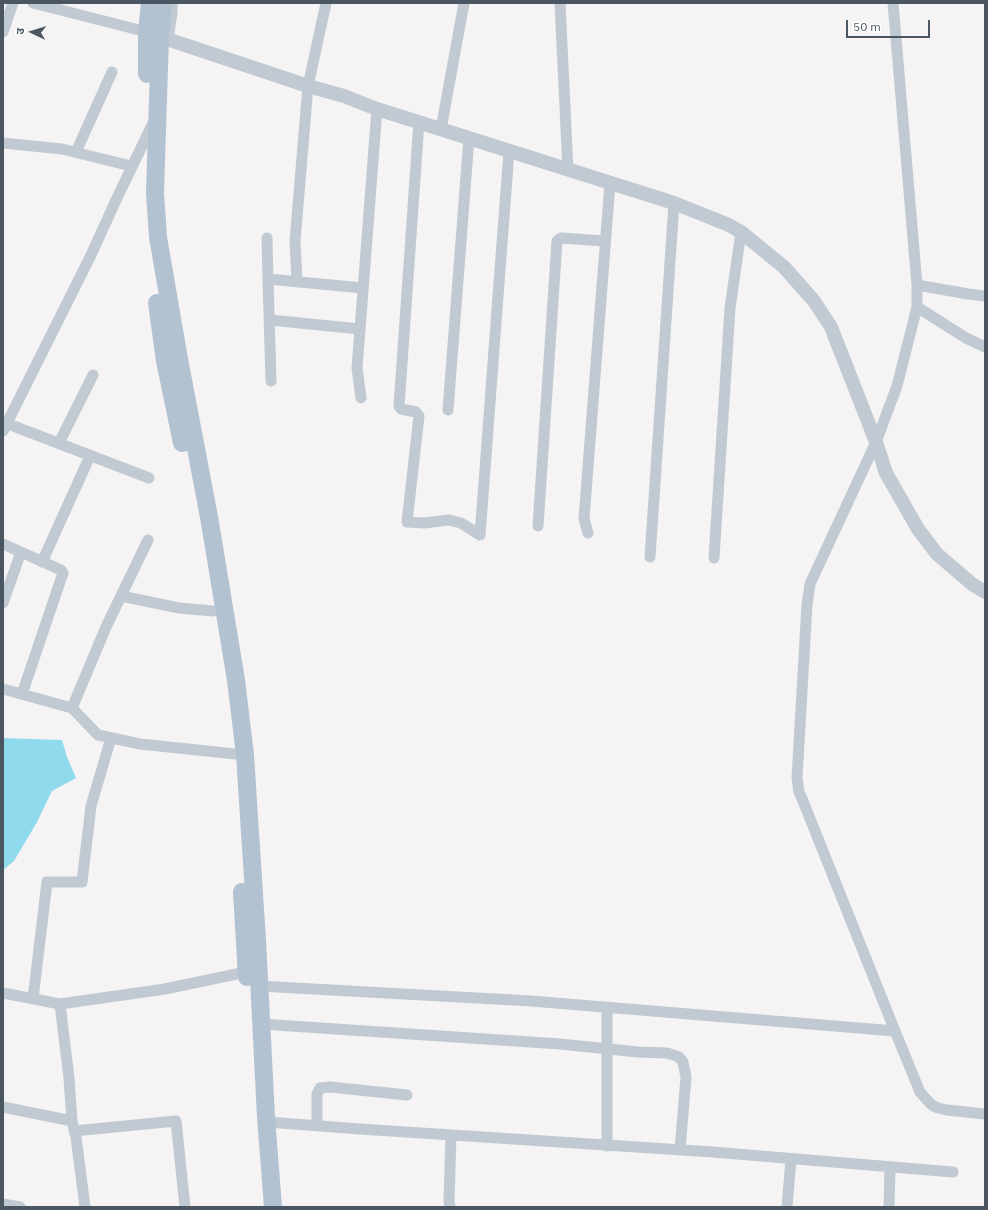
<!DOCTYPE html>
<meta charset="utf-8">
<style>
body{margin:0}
#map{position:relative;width:988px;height:1210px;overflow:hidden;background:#f5f3f3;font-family:"IBM Plex Sans","Noto Sans Devanagari",sans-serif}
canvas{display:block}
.frame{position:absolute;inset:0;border:4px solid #4a5661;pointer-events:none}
.north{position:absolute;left:12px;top:12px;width:40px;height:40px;-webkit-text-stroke:3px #fff;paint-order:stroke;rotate:274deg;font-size:11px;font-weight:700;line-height:16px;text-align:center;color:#4a5661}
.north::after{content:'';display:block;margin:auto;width:14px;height:18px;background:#4a5661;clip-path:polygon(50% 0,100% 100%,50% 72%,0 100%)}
.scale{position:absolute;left:846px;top:20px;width:84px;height:18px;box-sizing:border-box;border:2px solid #4a5661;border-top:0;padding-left:5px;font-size:12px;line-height:14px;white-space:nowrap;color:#4a5661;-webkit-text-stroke:3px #fff;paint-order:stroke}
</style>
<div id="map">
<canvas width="988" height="1210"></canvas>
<div class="frame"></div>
<div class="north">उ</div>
<div class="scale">50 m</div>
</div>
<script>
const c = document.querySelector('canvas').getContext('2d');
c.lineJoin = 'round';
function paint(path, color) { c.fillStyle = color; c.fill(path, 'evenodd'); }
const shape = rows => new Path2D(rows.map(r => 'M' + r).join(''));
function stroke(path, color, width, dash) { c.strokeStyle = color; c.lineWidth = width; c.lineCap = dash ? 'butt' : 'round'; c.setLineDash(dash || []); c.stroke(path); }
paint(shape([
 [3,738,62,740,67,757,76,778,52,791,37,822,14,861,3,870]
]), '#90daee');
stroke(shape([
 [33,3,147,32],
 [560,3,568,170],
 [893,3,917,285,917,307,897,386,876,442,810,584,807,605,797,778,799,792,801,796,895,1031,920,1092,927,1100,932,1105,938,1108,947,1110,985,1114],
 [3,32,13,3],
 [168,39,172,13,172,3],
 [419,122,399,406,401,409,416,412,419,416,407,522,424,523,449,520,461,523,480,535,509,151],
 [441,129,464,3],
 [3,143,62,149,131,166],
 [76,152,112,72],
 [267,238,268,279],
 [297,282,295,241,308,86,326,3],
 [917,285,968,294,985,296],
 [917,307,966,338,985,347],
 [270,320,360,329],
 [271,381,268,279,363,288],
 [361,398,357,368,377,109],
 [448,410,469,138],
 [3,422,149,478],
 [3,431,91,255,117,198,154,121],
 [59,443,93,375],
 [538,526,557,241,561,238,605,241],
 [588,533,584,519,610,183],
 [3,544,61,570,63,573,22,694],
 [650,557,674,203],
 [714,558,730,308,741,232],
 [42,562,90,456],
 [121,596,179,608,213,611],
 [3,603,21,552],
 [3,689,72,708,98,735,140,744,245,755],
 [72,708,106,627,148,540],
 [259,986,531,1001,895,1031],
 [3,993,60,1004,165,989,246,972],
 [33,999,47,882,82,882,91,806,111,738],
 [60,1004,69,1078,72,1121,76,1137,85,1207],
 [607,1007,607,1146],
 [261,1024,560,1044,638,1052,667,1053,679,1057,683,1062,686,1077,680,1150],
 [3,1107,72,1121],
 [267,1122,360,1129,713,1152,953,1172],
 [317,1126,317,1094,320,1088,330,1087,407,1095],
 [74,1131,176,1121,185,1207],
 [3,1204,20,1207],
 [450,1207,449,1201,451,1135],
 [787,1207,791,1159],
 [889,1207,890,1167]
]), '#c1cad2', 11);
stroke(shape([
 [152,34,308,86,344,96,377,109,674,203,729,225,741,232,784,267,814,301,831,327,876,442,886,473,918,529,937,554,972,584,985,592]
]), '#c1cad2', 14);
stroke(shape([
 [163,3,160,37,155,193,158,237,179,359,209,517,236,680,245,755,257,940,266,1117,273,1207],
 [147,74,147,32,150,3],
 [157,303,165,361,182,443],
 [242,892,247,977]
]), '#b3c2d1', 18);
</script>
